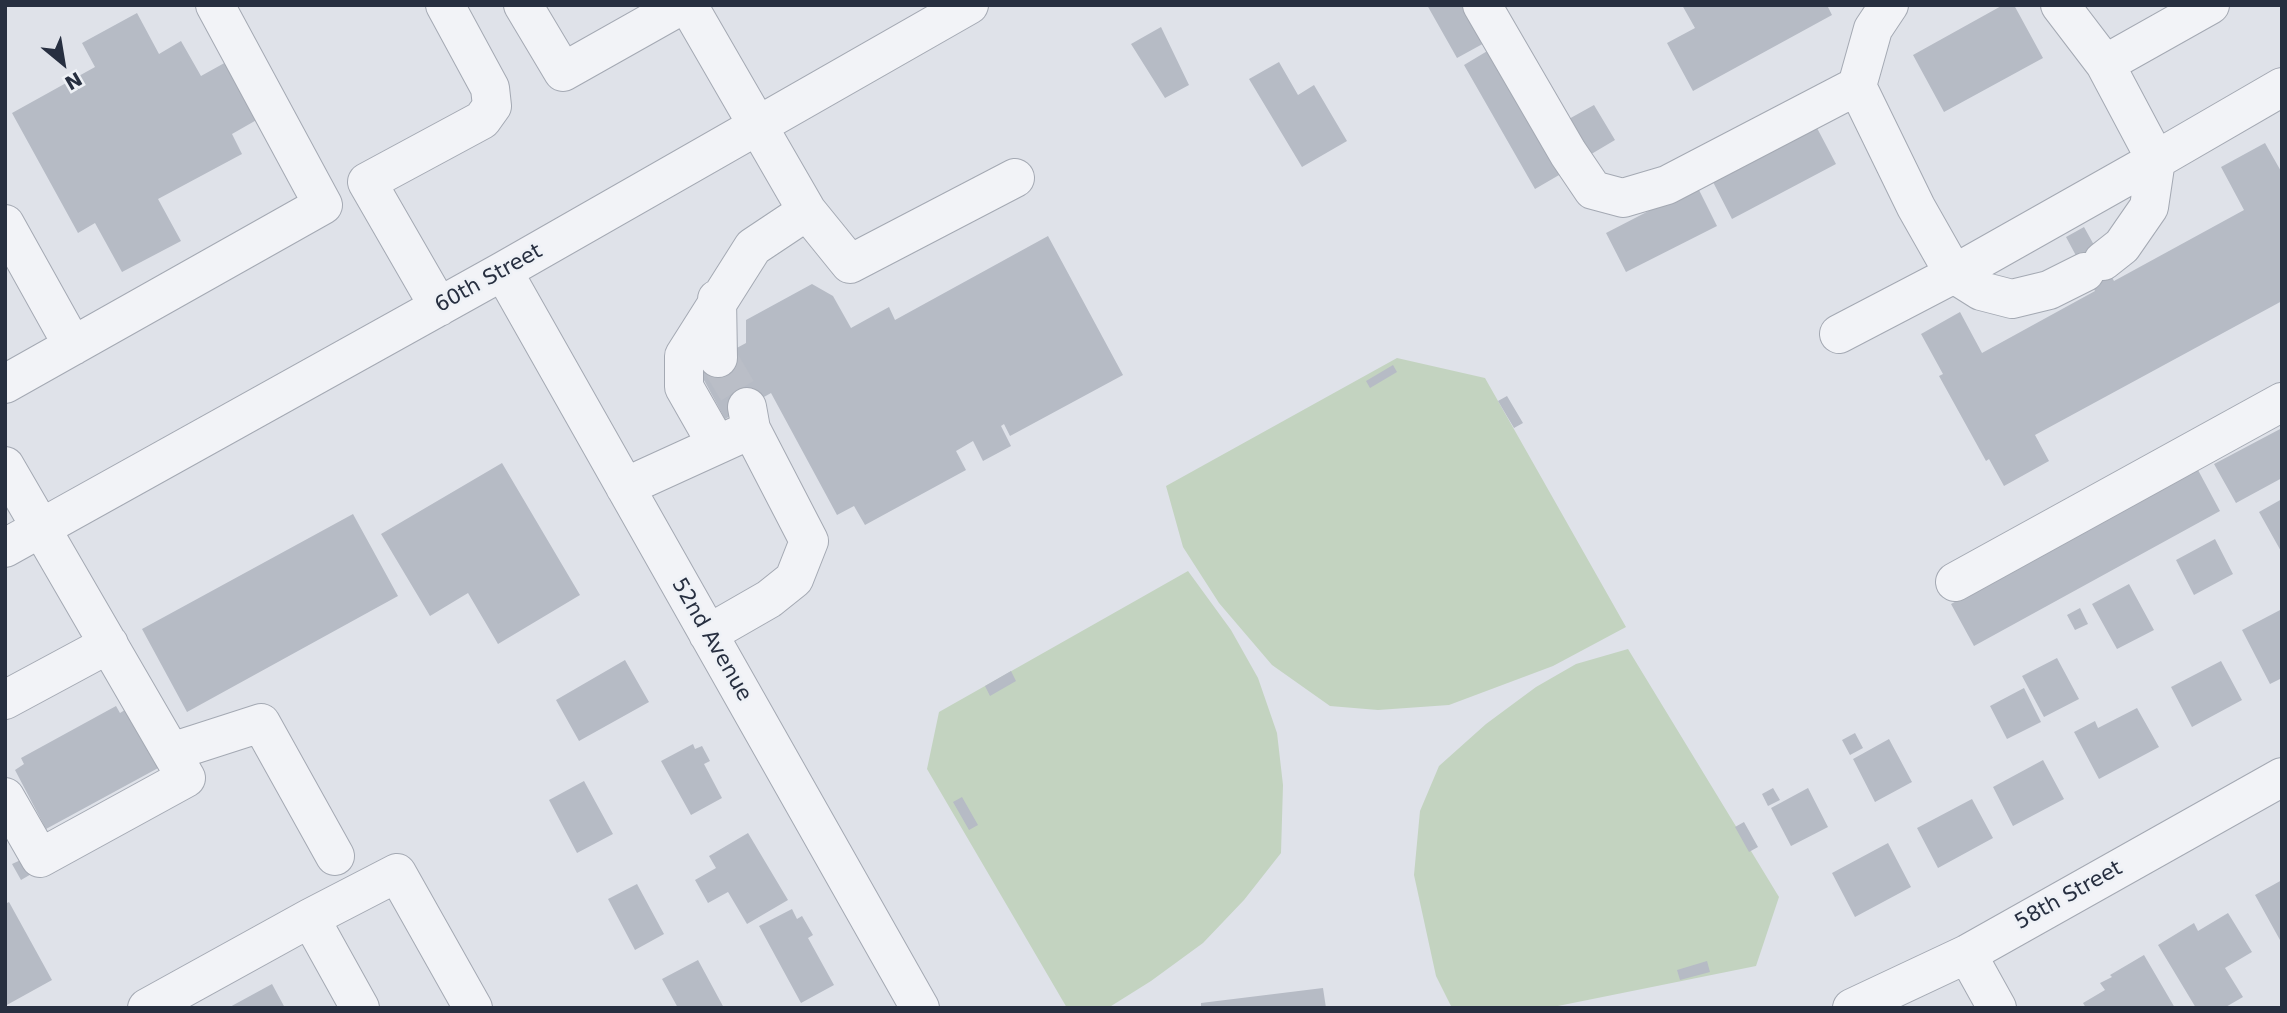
<!DOCTYPE html>
<style>
body{margin:0}
#map{position:relative;width:2287px;height:1013px;overflow:hidden;background:#dfe2e9;font-family:"DejaVu Sans",sans-serif}
canvas{display:block}
.frame{position:absolute;inset:0;border:7px solid #272f40;pointer-events:none}
.north{position:absolute;left:28px;top:28px;width:70px;height:70px;-webkit-text-stroke:5px #eef1f6;paint-order:stroke;rotate:150deg;font-size:19px;font-weight:700;line-height:28px;text-align:center;color:#272f40}
.north::after{content:'';display:block;margin:auto;width:24px;height:32px;background:#272f40;clip-path:polygon(50% 0,100% 100%,50% 72%,0 100%)}
</style>
<div id="map">
<canvas width="2287" height="1013"></canvas>
<div class="frame"></div>
<div class="north">N</div>
</div>
<script>
const c = document.querySelector('canvas').getContext('2d');
c.lineJoin = 'round';
function paint(path, color) { c.fillStyle = color; c.fill(path, 'evenodd'); }
const shape = rows => new Path2D(rows.map(r => 'M' + r).join(''));
function stroke(path, color, width, dash) { c.strokeStyle = color; c.lineWidth = width; c.lineCap = dash ? 'butt' : 'round'; c.setLineDash(dash || []); c.stroke(path); }
function drawText(font, color, halo, rows, align = 'center') {
  c.font = font + ' "DejaVu Sans",sans-serif'; c.lineWidth = 5; c.setLineDash([]); c.textBaseline = 'middle'; c.strokeStyle = halo; c.fillStyle = color; for (const [text, x, y, turn = 0] of rows) {
    c.save(); c.translate(x, y); c.rotate((+turn || 0) * Math.PI / 180); c.textAlign = isNaN(turn) ? turn : align; if (halo) c.strokeText(text, 0, 0); c.fillText(text, 0, 0); c.restore();
  }
}
paint(shape([
 [1397,358,1485,378,1626,627,1553,666,1449,705,1378,710,1330,706,1272,665,1219,603,1183,547,1166,486],
 [1188,571,1231,630,1258,678,1277,733,1283,785,1281,853,1244,900,1203,943,1151,981,1108,1008,1067,1008,927,769,939,712],
 [1628,649,1779,897,1756,966,1548,1008,1452,1008,1436,976,1414,875,1420,811,1439,766,1486,724,1536,687,1576,664]
]), '#c3d3c0');
paint(shape([
 [1427,5,1468,5,1488,41,1457,58],
 [1682,5,1827,5,1832,15,1693,91,1667,43,1695,28],
 [2003,5,2014,5,2043,58,1944,112,1913,55],
 [137,13,159,54,181,41,201,76,228,61,260,118,232,134,242,154,158,199,181,241,122,272,95,223,78,233,12,113,95,67,82,43],
 [1161,27,1189,85,1165,98,1131,44],
 [1494,47,1566,171,1535,189,1464,65],
 [1279,62,1298,95,1314,85,1347,141,1302,167,1249,79],
 [1594,105,1615,140,1588,156,1567,120],
 [1817,128,1836,164,1732,219,1713,182],
 [2265,143,2282,173,2282,301,2035,435,2049,461,2004,486,1989,459,1986,461,1939,376,1943,374,1921,334,1960,312,1982,353,2095,291,2066,237,2084,227,2114,281,2244,210,2221,167],
 [1697,186,1717,226,1626,272,1606,233],
 [1048,236,1123,375,1010,436,1004,424,1001,426,1011,446,983,461,973,441,956,451,966,470,865,525,854,506,837,515,771,393,725,419,698,369,746,343,746,320,812,284,833,296,851,328,889,307,895,320],
 [1393,365,1397,372,1370,388,1366,381],
 [1507,396,1523,423,1514,428,1498,401],
 [2282,428,2282,478,2236,503,2214,464],
 [502,463,580,595,498,644,468,593,430,616,381,534],
 [2198,470,2220,511,1974,646,1951,604],
 [2282,499,2282,553,2259,512],
 [353,514,398,596,187,712,142,629],
 [2215,539,2233,574,2194,595,2176,560],
 [2129,584,2154,630,2117,649,2092,604],
 [2080,608,2088,624,2075,630,2067,615],
 [2282,609,2282,678,2270,684,2242,630],
 [2057,658,2079,699,2044,717,2022,676],
 [625,660,649,702,579,741,556,700],
 [2221,661,2242,700,2192,727,2171,687],
 [1011,671,1016,681,990,696,985,686],
 [2024,688,2041,722,2007,739,1990,706],
 [116,706,120,713,128,708,160,767,46,829,15,770,24,764,21,758],
 [2137,708,2159,747,2099,779,2074,732,2095,721,2098,728],
 [1855,733,1863,748,1850,755,1842,740],
 [1889,739,1912,782,1875,802,1853,759],
 [693,744,695,749,702,746,710,761,704,764,722,798,691,815,661,761],
 [2043,760,2064,799,2013,826,1993,787],
 [584,781,613,834,577,853,549,800],
 [1773,788,1780,800,1768,806,1762,794],
 [1808,788,1828,827,1791,846,1771,808],
 [962,797,978,825,969,830,953,802],
 [1972,799,1993,838,1938,868,1917,828],
 [1744,822,1758,847,1749,852,1735,827],
 [748,833,788,900,747,924,728,892,708,903,695,880,716,868,709,856],
 [1888,843,1911,887,1855,917,1832,873],
 [25,858,33,873,21,880,12,864],
 [2282,880,2282,938,2280,940,2255,895],
 [637,884,664,934,635,950,608,899],
 [9,902,52,980,5,1006,5,904],
 [792,909,797,919,802,916,813,935,808,938,834,985,801,1003,759,926],
 [2228,913,2252,952,2225,968,2243,997,2224,1008,2196,1008,2158,945,2194,923,2198,931],
 [2144,955,2175,1008,2086,1008,2083,1003,2105,990,2100,983,2112,977,2110,975],
 [698,960,724,1008,678,1008,662,979],
 [1707,961,1710,972,1680,980,1677,970],
 [272,984,285,1008,228,1008],
 [1323,988,1326,1008,1201,1008,1201,1003]
]), '#b6bbc5');
stroke(shape([
 [718,358,747,407]
]), '#babec7', 38, [38, 19]);
const minor = shape([
 [523,5,563,72,682,5],
 [688,5,807,211,850,264,1015,178],
 [1482,5,1568,153,1593,190,1623,198,1667,185,1857,86],
 [1889,5,1873,29,1857,86,1916,207,1954,274,2156,160,2105,64,2060,5],
 [2105,64,2210,5],
 [5,224,73,346],
 [2103,261,2122,246,2149,207,2156,160,2282,87],
 [503,271,920,1008],
 [717,299,718,358],
 [439,307,367,182,482,120,492,106,490,88,445,5],
 [1839,334,1954,274,1981,291,2012,299,2049,290,2085,272],
 [5,384,323,205,215,5],
 [717,445,684,387,684,356,753,247,807,211],
 [5,466,186,778,40,858,5,797],
 [625,487,739,435],
 [5,548,503,271,969,5],
 [1955,582,2282,402],
 [708,634,769,599,794,579,809,541,751,429,747,407],
 [5,700,109,644],
 [171,752,261,723,335,856],
 [310,918,397,873,473,1008],
 [1967,954,1997,1008],
 [147,1008,310,918,360,1008],
 [1852,1008,1967,954,2282,777]
]);
stroke(minor, '#a4a9b3', 40);
stroke(minor, '#f2f3f7', 38);
drawText('21px', '#272f40', '#eef1f6', [
 ["60th Street",489,279,-29],
 ["52nd Avenue",711,640,60],
 ["58th Street",2069,896,-29]
]);
</script>
